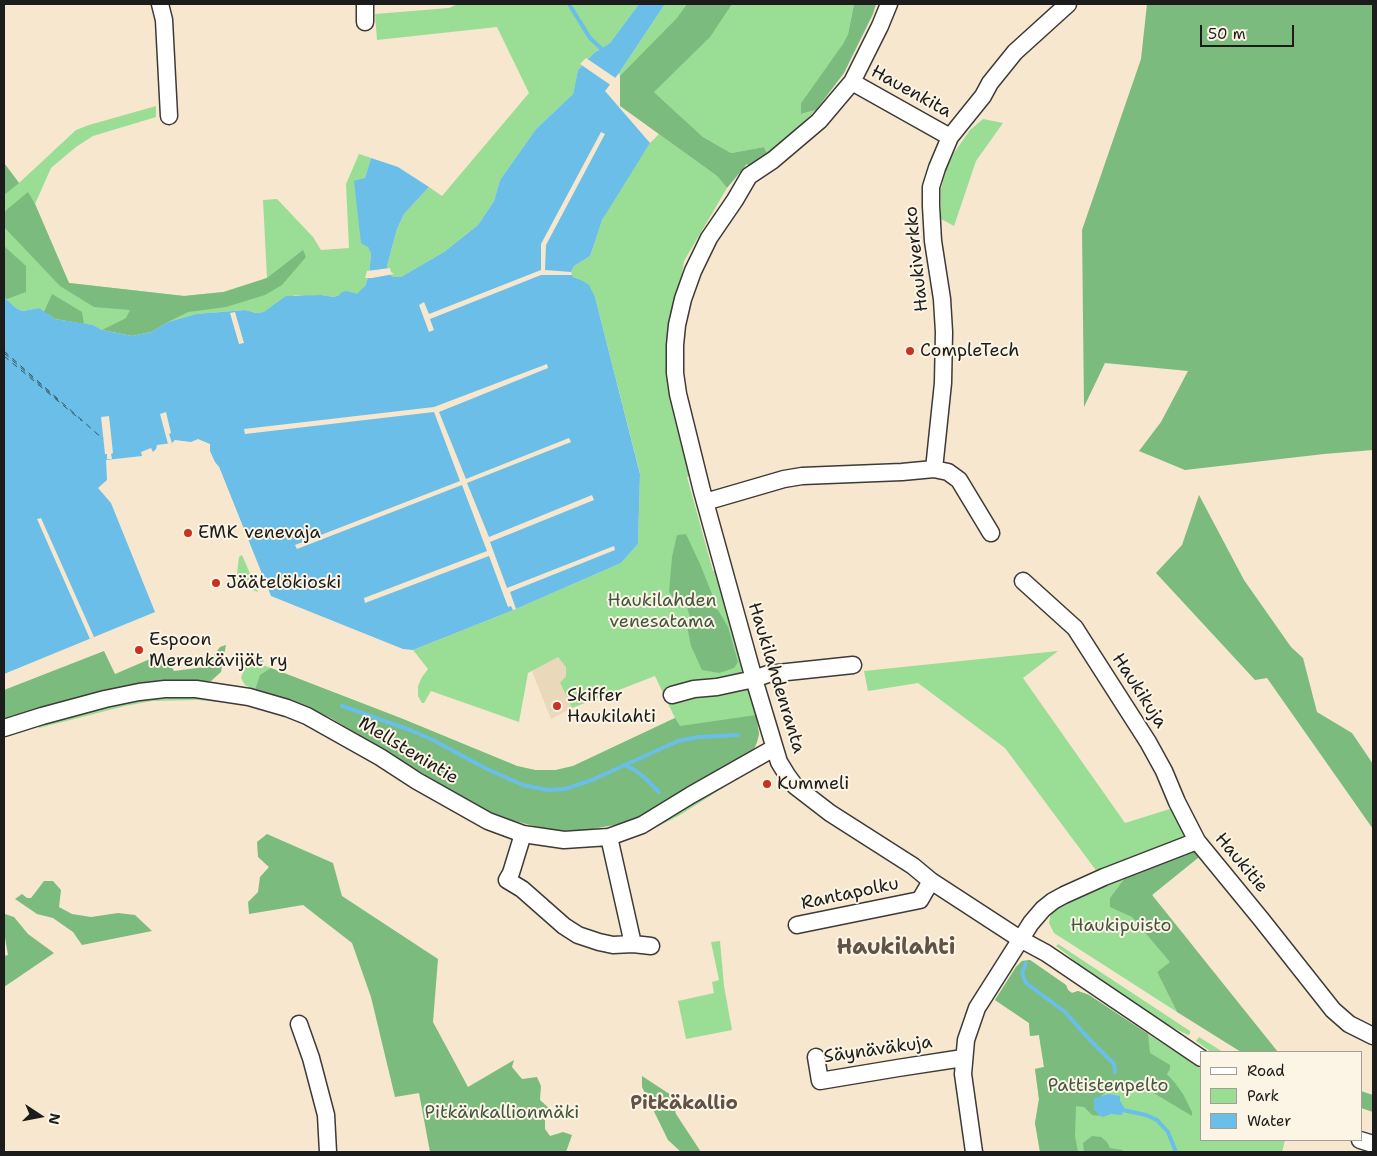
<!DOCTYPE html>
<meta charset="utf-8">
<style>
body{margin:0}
#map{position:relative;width:1377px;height:1156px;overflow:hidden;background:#f6e7ce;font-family:"Shantell Sans",sans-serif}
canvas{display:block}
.frame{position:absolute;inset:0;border:5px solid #1c1c1c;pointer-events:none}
.legend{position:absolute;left:1200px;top:1051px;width:162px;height:90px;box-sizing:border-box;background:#fcf5e5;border:1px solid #a29e95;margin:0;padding:6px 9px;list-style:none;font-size:15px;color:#1c1c1c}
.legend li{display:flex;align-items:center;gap:10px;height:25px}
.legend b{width:25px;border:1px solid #a29e95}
.north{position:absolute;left:15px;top:1091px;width:50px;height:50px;-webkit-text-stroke:4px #fcf5e5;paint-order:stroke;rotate:101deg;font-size:14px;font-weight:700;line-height:20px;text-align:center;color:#1c1c1c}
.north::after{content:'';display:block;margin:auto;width:18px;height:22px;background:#1c1c1c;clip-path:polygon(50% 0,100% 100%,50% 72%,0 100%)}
.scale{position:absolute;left:1200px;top:25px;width:94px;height:22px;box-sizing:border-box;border:2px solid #1c1c1c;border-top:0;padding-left:6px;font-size:15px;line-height:18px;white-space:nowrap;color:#1c1c1c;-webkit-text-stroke:4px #fcf5e5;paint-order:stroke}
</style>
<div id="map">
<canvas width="1377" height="1156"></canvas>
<div class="frame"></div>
<ul class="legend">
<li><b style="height:6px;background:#fff"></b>Road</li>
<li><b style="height:14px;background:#9add95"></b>Park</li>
<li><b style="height:14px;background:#6bbee7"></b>Water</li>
</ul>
<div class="north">N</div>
<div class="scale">50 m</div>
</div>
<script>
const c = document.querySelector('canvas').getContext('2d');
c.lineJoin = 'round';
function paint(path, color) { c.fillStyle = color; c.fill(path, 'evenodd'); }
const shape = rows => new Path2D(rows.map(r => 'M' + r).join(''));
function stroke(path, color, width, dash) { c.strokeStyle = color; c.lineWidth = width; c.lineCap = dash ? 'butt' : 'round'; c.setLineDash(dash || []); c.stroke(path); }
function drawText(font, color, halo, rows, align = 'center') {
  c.font = font + ' "Shantell Sans",sans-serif'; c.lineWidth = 4; c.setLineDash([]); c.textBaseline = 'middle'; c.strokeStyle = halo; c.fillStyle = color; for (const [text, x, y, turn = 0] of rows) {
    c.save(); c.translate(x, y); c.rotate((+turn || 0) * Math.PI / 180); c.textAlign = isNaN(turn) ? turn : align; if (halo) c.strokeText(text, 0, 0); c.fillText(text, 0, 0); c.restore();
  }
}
paint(shape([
 [558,656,566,667,566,676,560,684,572,708,551,719,532,671]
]), '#e9d9ba');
paint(shape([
 [458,4,639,4,610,43,594,53,578,70,573,94,536,129,500,180,494,201,478,225,444,252,401,277,393,277,389,273,387,266,397,229,404,214,429,187,442,196,529,93,497,27,377,40,375,14,449,8],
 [665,4,854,4,848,34,843,45,801,103,802,114,816,110,768,156,764,147,731,153,703,137,654,92,620,76,619,73],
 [156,106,156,117,93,136,76,147,51,168,35,204,69,283,184,296,223,292,267,278,263,200,277,199,313,237,321,250,349,248,346,184,359,154,371,158,365,178,368,247,371,254,369,275,365,286,362,291,357,294,339,295,334,297,321,295,306,296,295,295,264,312,256,313,245,310,196,314,168,322,151,332,102,330,93,325,84,324,44,312,39,308,22,311,16,308,4,297,4,163,19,183,76,130,89,125],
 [983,119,1003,123,976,161,954,226,941,219,941,189,946,169,954,153,970,130],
 [659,134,717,176,727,188,684,261,682,274,683,279,675,313,693,474,687,477,713,571,718,569,756,715,759,734,757,742,754,749,587,830,515,821,492,812,331,718,293,701,255,690,245,685,241,678,247,660,251,656,264,657,263,665,403,719,517,766,535,770,556,770,573,766,675,718,655,676,572,708,560,683,566,676,566,667,558,657,528,673,519,722,431,691,424,703,422,703,418,696,418,686,422,677,428,669,413,650,516,609,621,563,638,544,640,473,595,297,581,280,573,277,571,272,574,266,590,256,595,242,602,220,612,202,650,143],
 [242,555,258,592,237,584,236,582,239,557],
 [1058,651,1023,678,1125,823,1173,808,1199,857,1152,895,1193,946,1157,972,1177,1012,1054,933,1049,923,1051,912,1059,904,1104,886,1095,869,1005,748,918,683,868,691,864,671],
 [173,697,199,697,231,702,229,703,198,700,152,701,125,706,39,728,39,724,125,702,153,698],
 [761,763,764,764,737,779,680,815,653,829,630,838,629,835],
 [720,941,724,986,732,1030,686,1039,678,1001,714,993,712,982,719,980,711,942],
 [1058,944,1190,1031,1190,1034,1188,1035,1152,1017,1093,978,1069,956,1056,946],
 [1030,960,1066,985,1068,990,1072,993,1078,991,1089,995,1201,1069,1201,1140,1285,1140,1282,1152,1040,1152,1035,1123,1039,1099,1035,1069,1044,1067,1039,1035,1030,1036,1029,1023,995,1000,1016,967,1022,961],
 [1199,1037,1223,1052,1211,1052,1196,1041]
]), '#9add95');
paint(shape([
 [687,4,732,4,710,37,654,92,703,137,731,153,764,147,768,156,750,168,747,164,727,188,717,176,620,106,620,76,677,18],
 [854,4,876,4,873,14,844,73,816,110,801,114,801,103,843,44,848,34],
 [1147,4,1373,4,1373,450,1324,454,1185,470,1139,451,1161,422,1188,371,1105,363,1084,407,1082,230,1141,59],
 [4,163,19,183,4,195],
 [28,192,35,204,69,283,184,296,224,292,267,278,303,250,306,257,282,285,265,295,226,307,188,312,168,322,151,332,132,336,102,330,126,318,130,310,94,307,60,286,4,227,4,212],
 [4,246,26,266,26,292,7,299,4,297],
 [52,294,82,312,84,324,55,319,44,312],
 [1199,495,1244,580,1291,647,1303,658,1317,712,1352,733,1373,764,1373,829,1267,678,1255,680,1156,573,1182,545],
 [686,534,700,564,712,594,710,606,718,610,728,627,738,662,734,668,719,673,702,670,691,646,687,626,690,617,687,607,679,605,669,592,672,557,677,535],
 [226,645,221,672,211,681,165,681,104,690,4,718,4,690,104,651,115,674,164,653,174,671,205,667,220,647],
 [271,668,403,719,517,766,535,770,556,770,573,766,675,718,680,726,756,715,759,734,757,742,754,749,630,822,587,830,553,831,515,821,480,808,331,718,293,701,255,690,260,675],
 [267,834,333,863,342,896,438,959,433,1022,468,1087,514,1060,512,1067,522,1079,537,1077,541,1086,540,1100,549,1108,545,1118,545,1129,550,1136,563,1132,572,1135,566,1152,430,1152,419,1093,395,1097,371,997,352,943,303,905,249,914,248,902,258,892,260,877,269,867,258,857,257,842],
 [1195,848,1199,857,1152,895,1278,1052,1241,1052,1177,1012,1157,972,1170,962,1132,917,1110,907,1110,898,1128,874],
 [44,881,53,881,61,890,59,907,72,914,91,917,118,913,135,915,152,931,82,945,73,932,53,918,37,914,15,899,22,894,27,898,31,898],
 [4,906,5,914,14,917,28,934,54,953,4,987,4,956,8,955,4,932],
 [1030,960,1066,985,1068,990,1072,993,1078,991,1089,995,1148,1034,1150,1053,1170,1065,1170,1069,1167,1074,1175,1083,1183,1094,1192,1112,1192,1116,1152,1092,1127,1080,1123,1084,1113,1086,1100,1097,1094,1109,1100,1116,1092,1115,1084,1107,1076,1106,1075,1136,1078,1152,1040,1152,1035,1123,1039,1099,1035,1069,1044,1067,1039,1035,1030,1036,1029,1023,995,1000,1016,967,1022,961],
 [642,1076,671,1095,676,1114,701,1152,681,1152,668,1140,642,1087],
 [1361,1091,1373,1095,1373,1112,1361,1108],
 [1092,1136,1101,1137,1107,1142,1110,1148,1122,1150,1124,1152,1084,1152,1083,1143]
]), '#7bbc7e');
paint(shape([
 [639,4,665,4,619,73,605,91,650,143,602,220,595,242,590,256,574,266,571,272,573,277,581,280,589,285,595,297,640,474,638,544,621,563,516,609,413,650,403,649,271,596,219,467,215,462,210,451,210,444,198,439,191,442,175,440,172,443,157,445,156,449,153,452,151,448,141,452,142,456,106,460,107,480,98,488,111,503,155,612,4,674,4,297,16,308,22,311,39,308,55,319,93,325,102,330,132,336,151,332,168,322,196,314,245,310,256,313,264,312,286,296,321,295,334,297,339,295,342,292,347,291,357,294,365,286,369,275,371,254,368,247,361,243,354,181,365,178,371,158,398,167,429,187,404,214,397,229,387,266,389,273,393,277,401,277,444,252,478,225,494,201,500,180,536,129,573,94,578,70,594,53,610,43],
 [1109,1094,1120,1096,1120,1101,1124,1107,1122,1115,1111,1114,1103,1117,1100,1116,1094,1109,1094,1098]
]), '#6bbee7');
paint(shape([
 [586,58,617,79,612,86,580,64],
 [601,132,605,134,546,245,545,270,571,272,572,275,541,275,430,319,434,330,429,332,419,305,424,302,429,314,541,270,541,244],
 [390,268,391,272,394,274,372,278,365,278,367,271],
 [235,312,244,343,239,344,230,313],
 [547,364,548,368,439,412,466,479,569,438,571,442,467,483,489,537,592,495,594,500,490,542,507,588,614,546,615,550,510,592,516,609,513,610,511,606,508,607,489,556,365,603,364,598,487,551,462,485,297,549,295,545,460,481,434,412,245,434,244,429,434,407],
 [166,412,171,433,169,434,172,443,168,444,160,414],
 [109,416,113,453,111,454,112,459,107,459,107,454,105,454,101,417],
 [219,467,269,593,267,594,217,468],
 [41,518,94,637,90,639,37,519]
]), '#f6e7ce');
stroke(shape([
 [569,4,590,38,605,52],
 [342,706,410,730,431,739,487,769,523,785,548,790,565,789,592,780,678,741,698,737,738,735],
 [624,765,633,769,645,778,659,792],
 [1026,963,1022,973,1026,983,1065,1012,1091,1041,1114,1064,1115,1072],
 [1123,1110,1146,1115,1157,1120,1168,1132,1176,1152]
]), '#6bbee7', 4);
stroke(shape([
 [4,351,103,439],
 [4,353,59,401],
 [4,356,82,421]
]), '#385563', 1, [6, 5]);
const minor = shape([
 [160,4,164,20,169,116],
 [365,4,365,22],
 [889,4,880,26,852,82,819,121,773,160,749,176,735,200,709,238,693,271,683,299,677,325,675,345,675,373,678,394,702,491,754,679,779,762,787,775,795,786,830,813,913,866,931,881,1020,939,1046,953,1201,1058],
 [852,82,950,137],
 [934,469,948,472,959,480,991,533],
 [705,502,784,479,802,476,902,472,934,469,943,383,944,332,942,299,933,241,931,206,931,187,937,168,950,137,983,96,990,83,1015,52,1068,4],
 [1023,581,1075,628,1148,742,1164,771,1177,802,1197,841],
 [672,695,694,689,717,687,754,679,768,674,853,665],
 [4,728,42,716,105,699,139,692,165,689,196,689,249,697,287,708,307,716,380,757,417,781,488,821,523,834,564,840,609,837,642,825,691,795,774,748],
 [523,834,511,873,507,880,522,889,564,926,578,935,599,942,613,945,633,944,651,946],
 [609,837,633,944],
 [797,925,920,900,931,881],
 [299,1024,311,1058,326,1115,328,1152],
 [816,1057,820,1081,898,1068,963,1058],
 [1360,1140,1373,1144],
 [974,1152,963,1074,966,1040,977,1008,1031,923,1043,909,1053,901,1064,895,1104,877,1197,841,1261,919,1333,1010,1349,1024,1373,1036]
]);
stroke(minor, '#3d3a37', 19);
stroke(minor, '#fff', 16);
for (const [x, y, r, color] of [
 [910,351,5,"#c8321e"],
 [188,533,5,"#c8321e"],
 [216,583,5,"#c8321e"],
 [139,650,5,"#c8321e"],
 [557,706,5,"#c8321e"],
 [767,784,5,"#c8321e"]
]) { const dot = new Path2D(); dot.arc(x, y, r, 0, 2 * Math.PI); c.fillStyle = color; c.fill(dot); stroke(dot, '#fcf5e5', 2); }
drawText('18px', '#1c1c1c', '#fcf5e5', [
 ["Hauenkita",911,92,29],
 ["Haukiverkko",917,259,-96],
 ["Haukilahdenranta",776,678,73],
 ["Haukikuja",1139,691,57],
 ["Mellstenintie",408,751,31],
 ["Haukitie",1241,863,50],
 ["Rantapolku",850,894,-12],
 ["Säynäväkuja",878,1050,-8]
]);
drawText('18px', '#1c1c1c', '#fcf5e5', [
 ["CompleTech",920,351],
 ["EMK venevaja",198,533],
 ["Jäätelökioski",226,583],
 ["Espoon",149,640],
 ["Merenkävijät ry",149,661],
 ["Skiffer",567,696],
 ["Haukilahti",567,717],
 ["Kummeli",777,784]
], 'left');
drawText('18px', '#425640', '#fcf5e5', [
 ["Haukilahden",662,601],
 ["venesatama",662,622],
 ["Haukipuisto",1121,926],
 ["Pattistenpelto",1108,1086],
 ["Pitkänkallionmäki",502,1113]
]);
drawText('bold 19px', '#605245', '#fcf5e5', [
 ["Pitkäkallio",684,1104]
]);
drawText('bold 22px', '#605245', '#fcf5e5', [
 ["Haukilahti",896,948]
]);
</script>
